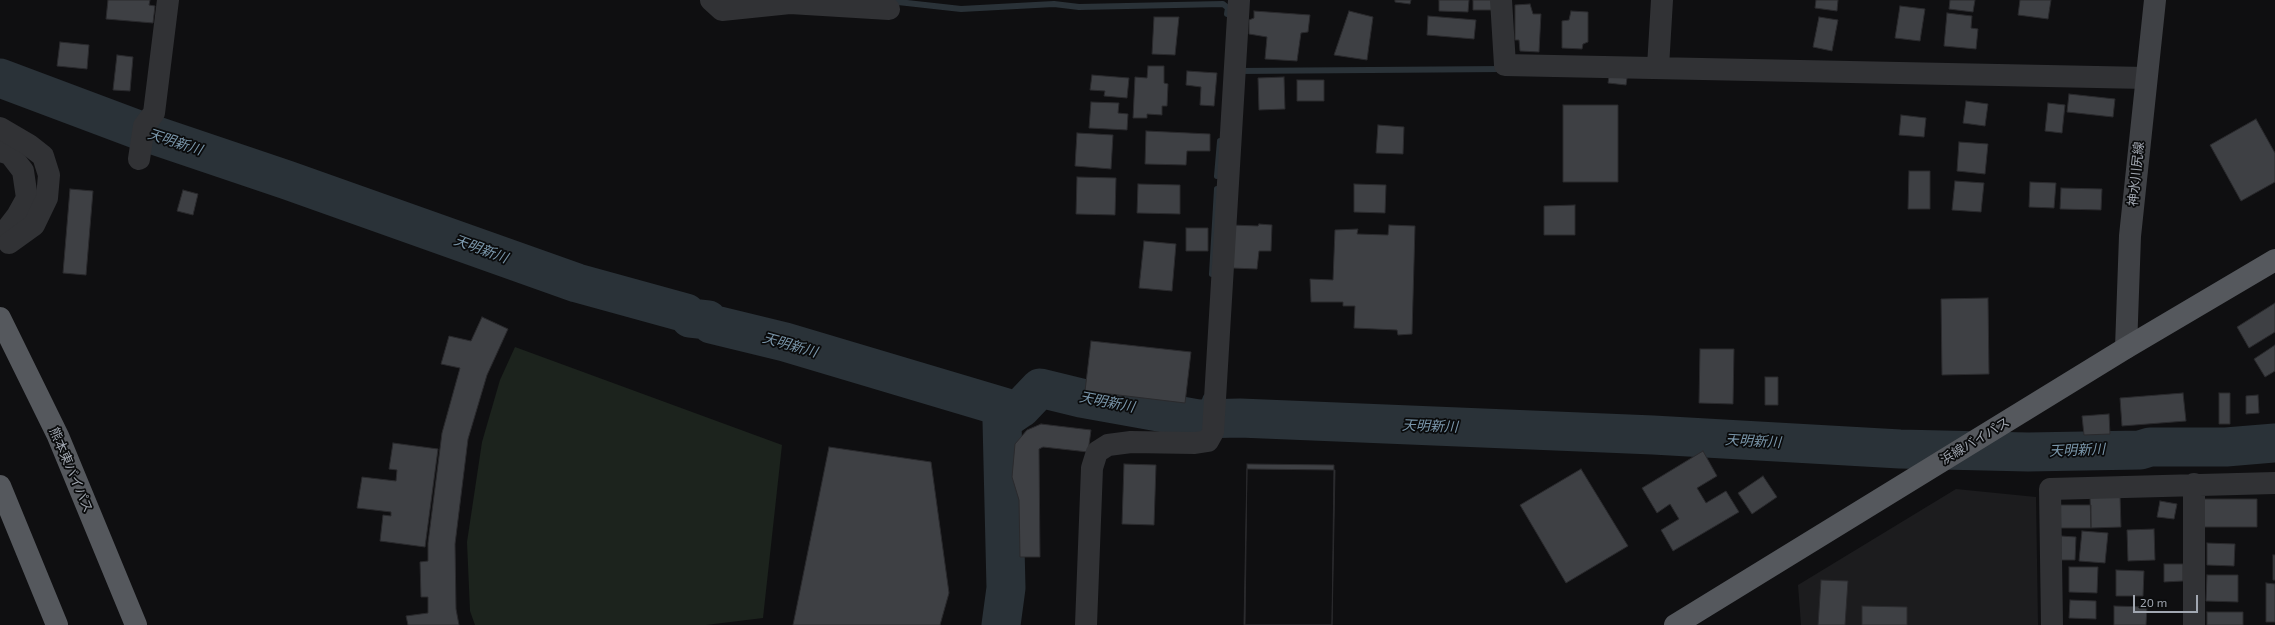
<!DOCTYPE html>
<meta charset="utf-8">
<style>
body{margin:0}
#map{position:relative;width:2275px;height:625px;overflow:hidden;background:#0f0f11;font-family:"Exo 2",sans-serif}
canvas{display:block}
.scale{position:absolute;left:2133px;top:595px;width:65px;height:18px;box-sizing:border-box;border:2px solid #a1a7b1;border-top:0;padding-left:5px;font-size:12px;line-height:14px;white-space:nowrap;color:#a1a7b1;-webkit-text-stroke:3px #0a0b0c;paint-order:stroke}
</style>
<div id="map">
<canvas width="2275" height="625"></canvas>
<div class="scale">20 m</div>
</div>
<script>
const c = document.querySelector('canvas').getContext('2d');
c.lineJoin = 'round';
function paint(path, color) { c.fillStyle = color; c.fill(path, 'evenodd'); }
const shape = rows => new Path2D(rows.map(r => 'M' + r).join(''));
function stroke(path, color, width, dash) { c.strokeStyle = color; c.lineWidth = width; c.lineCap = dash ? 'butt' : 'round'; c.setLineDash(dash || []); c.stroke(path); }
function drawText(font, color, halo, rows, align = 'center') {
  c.font = font + ' "Exo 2","Noto Sans JP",sans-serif'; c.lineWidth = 3.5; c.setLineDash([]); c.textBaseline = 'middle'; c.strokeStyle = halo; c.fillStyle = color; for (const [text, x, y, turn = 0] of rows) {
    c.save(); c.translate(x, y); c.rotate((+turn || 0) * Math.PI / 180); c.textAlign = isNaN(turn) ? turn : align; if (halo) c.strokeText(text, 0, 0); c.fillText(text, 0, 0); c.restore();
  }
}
paint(shape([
 [1956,489,2036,497,2038,625,1801,625,1798,585]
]), '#1c1c1e');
paint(shape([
 [515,347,782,445,763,618,706,625,475,625,470,611,467,542,482,442,500,380]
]), '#1c231d');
stroke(shape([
 [889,1,961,9,1054,4,1079,7,1223,4,1228,8,1227,14],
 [1238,71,1503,69],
 [1217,176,1220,141],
 [1212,274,1217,189],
 [1198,419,1206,397]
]), '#2a3238', 6);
stroke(shape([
 [0,78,136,129,287,180,577,283,686,313,690,318,708,320,711,324,785,342,1010,409,1021,408,1040,388,1081,398,1198,419,1240,418,1653,435,1900,449,2028,452,2140,450,2150,447,2226,447,2275,443],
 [1001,625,1006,588,1002,421,1021,408]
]), '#2a3238', 39);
const building = shape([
 [108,0,150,0,149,5,155,6,153,23,106,19,108,0],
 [1395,0,1411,0,1410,4,1395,2,1395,0],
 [1439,0,1469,0,1468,12,1439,11,1439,0],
 [1473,0,1494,0,1494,10,1473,10,1473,0],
 [1816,0,1838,0,1837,11,1815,8,1816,0],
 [1950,0,1975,0,1973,12,1949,9,1950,0],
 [2020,0,2051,0,2048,19,2018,15,2020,0],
 [1530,4,1533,14,1541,14,1539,52,1520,51,1519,40,1515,40,1515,5,1530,4],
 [1900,6,1925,9,1920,41,1895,38,1900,6],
 [1254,11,1310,15,1308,32,1301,33,1297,61,1265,59,1267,37,1249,34,1249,20,1254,18,1254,11],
 [1349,11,1373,17,1367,60,1334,55,1349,11],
 [1571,11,1588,12,1588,42,1583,44,1582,49,1562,48,1562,21,1569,20,1571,11],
 [1947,13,1972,16,1971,28,1978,29,1976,49,1944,46,1947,13],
 [1428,16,1476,20,1474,39,1427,35,1428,16],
 [1154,17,1179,17,1175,55,1152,54,1154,17],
 [1819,17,1838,20,1832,51,1813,47,1819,17],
 [60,42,89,45,87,69,57,66,60,42],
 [117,55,133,57,130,91,113,90,117,55],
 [1148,66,1164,66,1164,83,1168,84,1167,106,1162,106,1162,115,1147,114,1147,118,1133,118,1135,77,1147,78,1148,66],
 [1187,71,1217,73,1214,106,1200,105,1201,87,1186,85,1187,71],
 [1092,75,1129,78,1127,98,1104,96,1105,91,1090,90,1092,75],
 [1609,76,1627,78,1626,85,1608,83,1609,76],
 [1284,77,1285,109,1259,110,1258,78,1284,77],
 [1297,80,1324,80,1324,101,1297,101,1297,80],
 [2069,94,2115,99,2113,117,2067,112,2069,94],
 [1966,101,1988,104,1985,126,1963,123,1966,101],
 [1091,102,1119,103,1118,113,1128,114,1127,130,1089,128,1091,102],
 [2048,103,2065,105,2062,133,2045,131,2048,103],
 [1563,105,1618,105,1618,182,1563,182,1563,105],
 [1901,115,1926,118,1924,137,1899,135,1901,115],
 [2256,119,2275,153,2275,182,2241,201,2210,145,2256,119],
 [1378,125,1404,127,1403,154,1376,153,1378,125],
 [1146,131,1210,134,1210,151,1187,151,1186,165,1145,164,1146,131],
 [1077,133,1113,135,1111,169,1075,166,1077,133],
 [1959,142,1988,144,1985,174,1957,171,1959,142],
 [1909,171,1930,171,1930,209,1908,209,1909,171],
 [1077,177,1116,178,1115,215,1076,214,1077,177],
 [1955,181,1984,183,1981,212,1952,210,1955,181],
 [2030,182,2056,183,2054,208,2029,207,2030,182],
 [1138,184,1180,185,1180,214,1137,213,1138,184],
 [1354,184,1386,185,1385,213,1354,212,1354,184],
 [2061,188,2102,189,2101,210,2060,209,2061,188],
 [70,189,93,191,86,275,63,273,70,189],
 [183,190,198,194,193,215,177,211,183,190],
 [1575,205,1575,235,1544,235,1544,206,1575,205],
 [1259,224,1272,225,1271,251,1259,251,1257,269,1232,268,1232,225,1258,226,1259,224],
 [1389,225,1415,226,1412,334,1398,335,1397,330,1354,328,1355,306,1343,306,1343,302,1311,302,1310,279,1333,280,1335,230,1358,229,1357,234,1388,235,1389,225],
 [1186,228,1208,228,1208,251,1186,251,1186,228],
 [1144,241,1176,244,1172,291,1139,288,1144,241],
 [1988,298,1989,374,1942,375,1941,299,1988,298],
 [2275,303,2275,332,2249,348,2237,327,2275,303],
 [482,317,508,329,487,375,468,439,455,544,456,609,459,625,408,625,406,616,428,613,428,597,421,597,420,562,428,561,428,543,442,433,460,368,441,364,449,336,471,341,482,317],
 [1091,341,1191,352,1185,403,1085,391,1091,341],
 [2275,345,2275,371,2265,377,2254,359,2275,345],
 [1700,349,1734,349,1733,404,1699,403,1700,349],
 [1765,377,1778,377,1778,405,1765,405,1765,377],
 [2183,393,2186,421,2122,426,2120,398,2183,393],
 [2219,393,2230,393,2230,424,2219,424,2219,393],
 [2258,395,2259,413,2246,414,2246,396,2258,395],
 [2109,414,2110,434,2084,435,2082,416,2109,414],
 [1041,424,1091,430,1088,452,1043,447,1039,449,1040,557,1020,557,1019,500,1012,477,1015,444,1027,430,1041,424],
 [393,443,438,449,425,547,380,541,383,515,391,516,391,512,357,508,362,477,396,481,397,470,389,469,393,443],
 [829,447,931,462,949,593,940,625,793,625,829,447],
 [1703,451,1717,476,1697,488,1706,503,1726,491,1739,512,1673,551,1661,530,1679,519,1670,504,1657,513,1642,488,1703,451],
 [1124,464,1156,465,1154,525,1122,524,1124,464],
 [1247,464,1334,465,1332,625,1245,625,1247,464],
 [1247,469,1335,470,1332,625,1244,625,1247,469],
 [1581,469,1628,546,1566,583,1520,505,1581,469],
 [1763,476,1777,497,1752,514,1738,493,1763,476],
 [2120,496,2121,527,2091,528,2090,497,2120,496],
 [2203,499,2257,499,2257,527,2203,527,2203,499],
 [2160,501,2177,504,2174,519,2157,517,2160,501],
 [2054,505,2091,505,2091,528,2054,528,2054,505],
 [2154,529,2155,560,2128,561,2127,530,2154,529],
 [2082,531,2108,533,2105,563,2079,561,2082,531],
 [2061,536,2076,537,2075,560,2061,560,2061,536],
 [2207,543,2235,544,2234,566,2207,565,2207,543],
 [2273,555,2275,555,2275,580,2273,580,2273,555],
 [2164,564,2183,564,2183,581,2164,582,2164,564],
 [2069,567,2098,567,2097,593,2069,592,2069,567],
 [2116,570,2144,571,2143,596,2116,596,2116,570],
 [2207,575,2238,575,2238,602,2206,601,2207,575],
 [1821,580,1848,581,1845,625,1818,625,1821,580],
 [2266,583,2275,584,2275,622,2266,622,2266,583],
 [2070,600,2096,601,2096,619,2069,618,2070,600],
 [1862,606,1907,607,1907,625,1862,625,1862,606],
 [2114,606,2147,607,2146,625,2114,625,2114,606],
 [2207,612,2243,612,2243,625,2207,625,2207,612]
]);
paint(building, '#3e4044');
stroke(building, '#2a2a2d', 1);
stroke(shape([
 [711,0,722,10,790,3,889,9],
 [1501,0,1505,65,2146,78],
 [1658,67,1662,0],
 [0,151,10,154,23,171,27,198,17,216,4,233],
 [139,159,144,126,154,113,168,0],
 [1086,625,1092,468,1097,452,1108,445,1131,442,1195,443,1208,441,1213,432,1239,0],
 [2052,625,2050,489,2275,483],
 [2194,625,2194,484]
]), '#313235', 22);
stroke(shape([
 [0,128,29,145,43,156,49,175,47,198,34,225,9,243]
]), '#313235', 22);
stroke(shape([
 [2126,348,2130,236,2155,0]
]), '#3f4145', 22);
stroke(shape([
 [0,318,58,436,136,625],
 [0,486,57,625],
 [1675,625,2126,348,2275,260]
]), '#55585d', 22);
drawText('13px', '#a1a7b1', '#0a0b0c', [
 ["神水川尻線",2136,174,-84],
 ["浜線バイパス",1975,441,-31],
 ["熊本東バイパス",71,470,67]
]);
drawText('italic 14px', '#7a96aa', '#0a0b0c', [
 ["天明新川",175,142,18],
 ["天明新川",481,249,20],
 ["天明新川",790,345,16],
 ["天明新川",1107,402,11],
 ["天明新川",1430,426,2],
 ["天明新川",1753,441,3],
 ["天明新川",2077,450,-2]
]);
</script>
